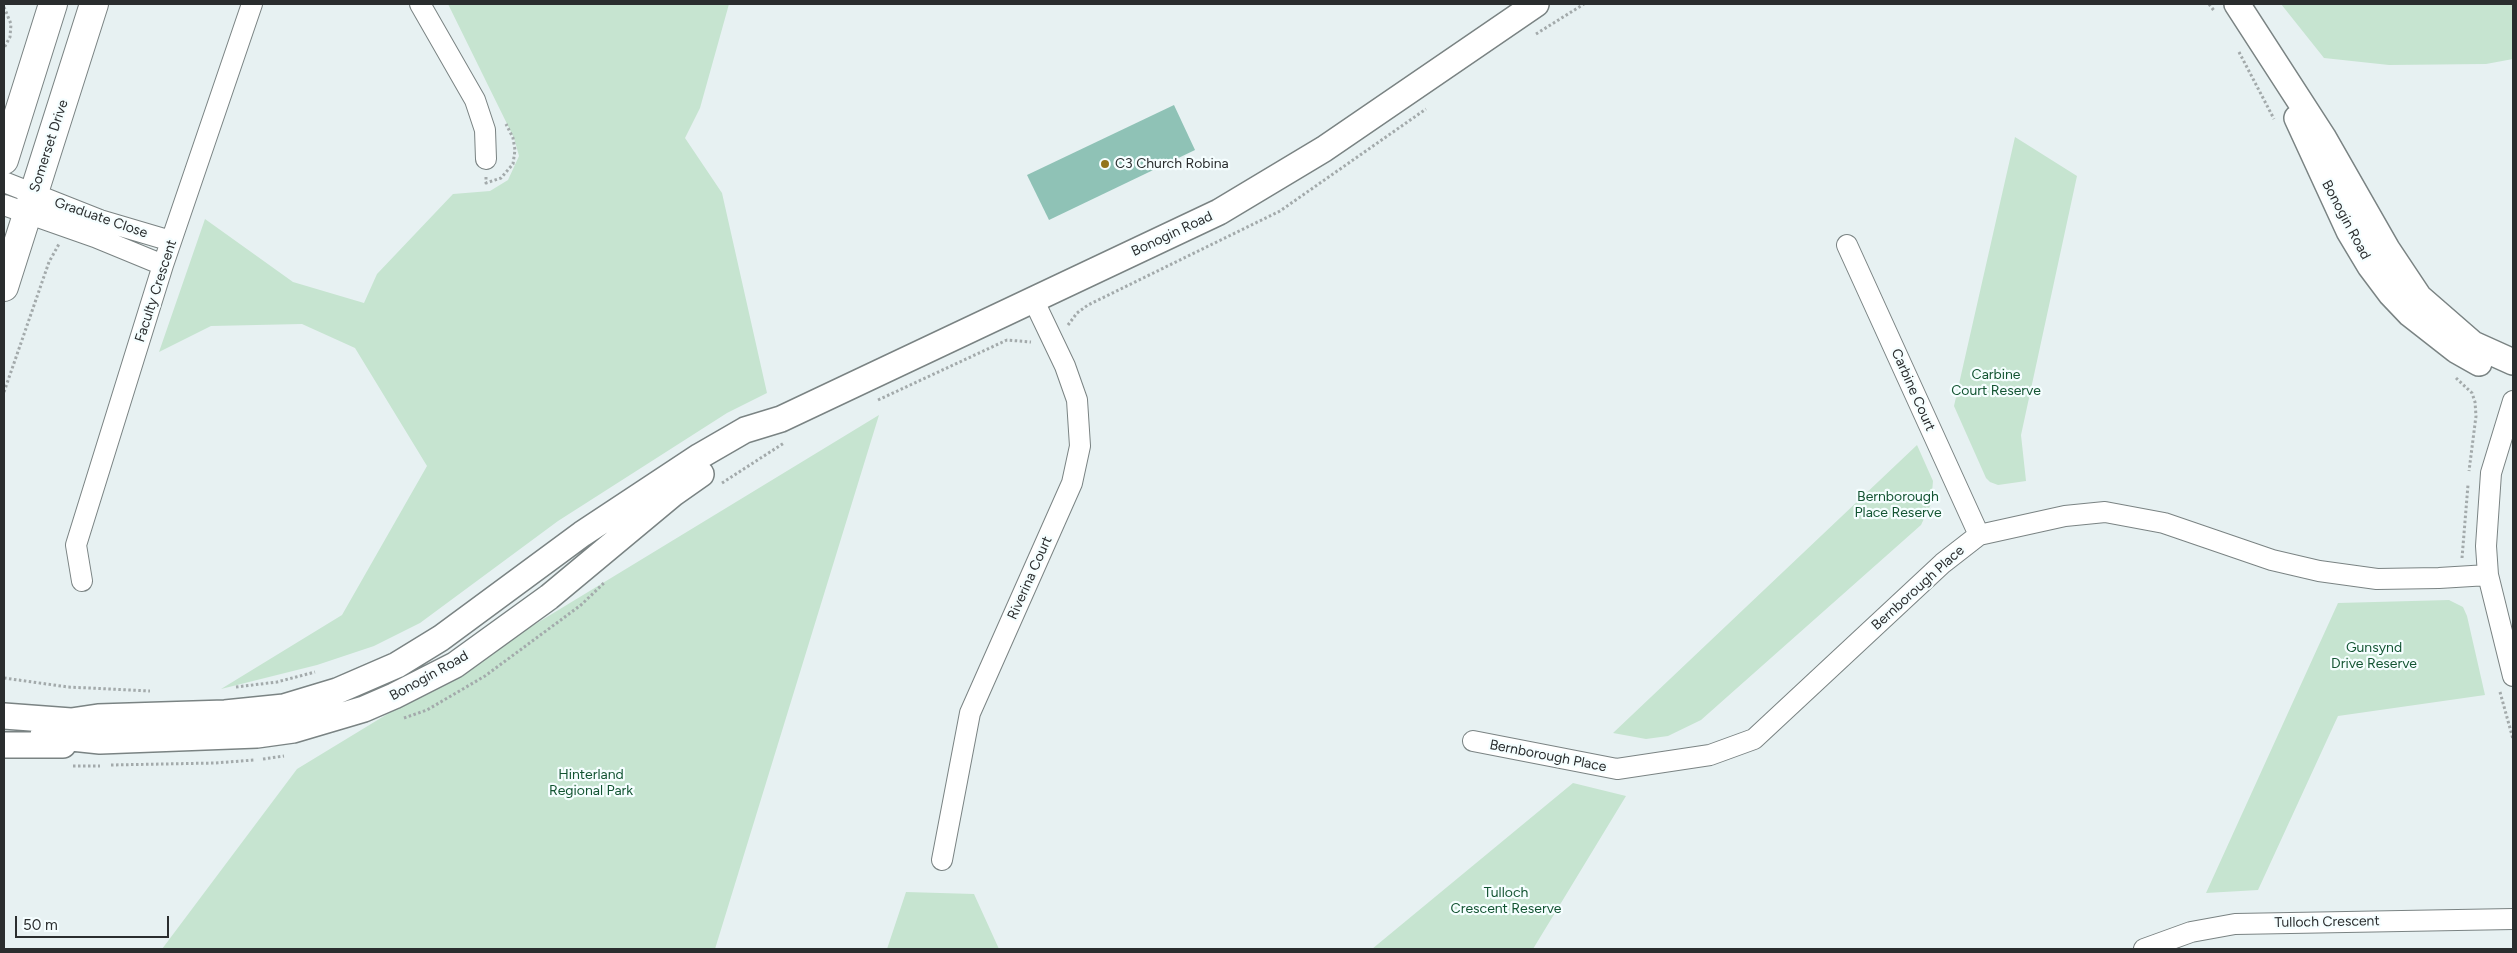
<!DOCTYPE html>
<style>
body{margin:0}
#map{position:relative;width:2517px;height:953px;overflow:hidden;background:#e7f1f2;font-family:Figtree,sans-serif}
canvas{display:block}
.frame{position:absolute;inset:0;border:5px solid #2a2d2e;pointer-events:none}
.scale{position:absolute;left:15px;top:916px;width:154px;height:22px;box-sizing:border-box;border:2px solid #2a2d2e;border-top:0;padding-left:6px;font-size:15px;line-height:18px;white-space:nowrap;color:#2a2d2e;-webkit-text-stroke:4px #f5feff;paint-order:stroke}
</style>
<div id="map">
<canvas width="2517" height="953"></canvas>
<div class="frame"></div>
<div class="scale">50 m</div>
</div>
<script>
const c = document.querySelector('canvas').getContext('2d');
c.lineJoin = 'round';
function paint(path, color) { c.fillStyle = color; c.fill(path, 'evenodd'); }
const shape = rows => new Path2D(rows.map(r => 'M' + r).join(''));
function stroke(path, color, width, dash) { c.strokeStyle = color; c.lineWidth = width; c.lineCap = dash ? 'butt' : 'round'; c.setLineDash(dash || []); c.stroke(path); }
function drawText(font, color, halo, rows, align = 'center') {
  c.font = font + ' Figtree,sans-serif'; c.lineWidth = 4.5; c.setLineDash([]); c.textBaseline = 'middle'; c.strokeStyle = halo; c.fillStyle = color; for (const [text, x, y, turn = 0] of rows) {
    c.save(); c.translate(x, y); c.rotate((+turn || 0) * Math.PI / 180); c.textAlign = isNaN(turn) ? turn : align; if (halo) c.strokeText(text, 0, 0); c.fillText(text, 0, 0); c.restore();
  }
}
paint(shape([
 [448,4,729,4,700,108,685,138,722,193,767,393,727,413,558,521,420,623,374,646,317,665,221,689,342,615,427,466,355,348,302,324,211,326,159,352,205,219,293,282,364,303,377,274,453,194,490,191,508,180,519,156,514,138],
 [2281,4,2513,4,2513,59,2486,64,2389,65,2324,58],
 [2015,137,2077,176,2021,435,2026,481,1998,485,1990,482,1986,478,1954,406],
 [879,415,715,949,162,949,297,769],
 [1917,445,1933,481,1931,504,1921,525,1701,720,1668,736,1646,739,1613,733],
 [2449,600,2463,607,2467,616,2485,695,2338,716,2258,890,2206,893,2338,603],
 [1573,783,1626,796,1533,949,1372,949],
 [906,892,974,894,999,949,887,949]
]), '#c6e4d0');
paint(shape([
 [1174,105,1195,150,1049,220,1027,175]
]), '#8fc2b6');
const minor = shape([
 [420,4,475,100,485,130,486,159],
 [4,182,100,220,171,241],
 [4,205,95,237,163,265],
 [1847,245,1979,535],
 [2513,401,2491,473,2486,546,2488,575,2513,676],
 [82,581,76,545,163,265,252,4],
 [1473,741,1617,769,1710,755,1754,739,1943,563,1979,535,2065,516,2105,512,2164,523,2272,560,2319,571,2377,579,2439,578,2488,575],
 [942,860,970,713,1072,483,1080,446,1077,400,1065,366,1033,299],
 [2144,949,2191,932,2235,924,2513,919]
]);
const tertiary = shape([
 [2237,4,2323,137,2387,249,2419,297,2473,344,2513,362],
 [2297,118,2349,231,2370,266,2391,294,2410,314,2456,350,2479,363],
 [4,716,71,721,98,717,225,713,284,707,337,691,397,665,441,638,582,534,700,456,745,430,781,419,1219,212,1324,149,1536,4],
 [43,735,100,741,257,735,293,730,364,709,394,696,455,665,549,597,674,493,701,474],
 [4,745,63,745]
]);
const secondary = shape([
 [4,160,53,4],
 [4,287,94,4]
]);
stroke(minor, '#7a8383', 22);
stroke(tertiary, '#7a8383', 28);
stroke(secondary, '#7a8383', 30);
stroke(shape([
 [2209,4,2215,12],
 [4,7,11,24,10,37,4,48],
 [1536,34,1584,4],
 [2239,52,2274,119],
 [486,177,486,183,501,178,513,164,515,150,513,138,506,124],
 [1068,325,1077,313,1088,305,1280,211,1426,109],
 [2456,378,2472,393,2475,402,2476,416,2469,471],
 [4,392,49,262,59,244],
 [878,400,1007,340,1031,342],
 [722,483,784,443],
 [2462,558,2468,485],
 [4,678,68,687,150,691],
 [236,687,277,682,315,672],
 [2500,692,2513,739],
 [404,718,427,710,485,676,581,605,605,582],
 [263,759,284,756],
 [111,765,215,763,254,760],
 [73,766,100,766]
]), '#a3aaab', 3, [2.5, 2.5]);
stroke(minor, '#fff', 20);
stroke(tertiary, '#fff', 25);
stroke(secondary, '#fff', 28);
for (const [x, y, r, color] of [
 [1105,164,5,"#93741b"]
]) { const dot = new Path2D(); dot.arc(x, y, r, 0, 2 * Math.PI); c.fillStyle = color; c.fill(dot); stroke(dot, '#f5feff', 2); }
drawText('14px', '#2a2d2e', '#f5feff', [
 ["Somerset Drive",49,146,-72],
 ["Graduate Close",101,218,19],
 ["Bonogin Road",2346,220,62],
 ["Bonogin Road",1172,234,-25],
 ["Faculty Crescent",156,291,-72],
 ["Carbine Court",1913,390,66],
 ["Riverina Court",1030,578,-66],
 ["Bernborough Place",1918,588,-42],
 ["Bonogin Road",429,676,-29],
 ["Bernborough Place",1548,756,11],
 ["Tulloch Crescent",2327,922,-1]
]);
drawText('14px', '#2a2d2e', '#f5feff', [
 ["C3 Church Robina",1115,164]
], 'left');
drawText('14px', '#135432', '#f5feff', [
 ["Carbine",1996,375],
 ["Court Reserve",1996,391],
 ["Bernborough",1898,497],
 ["Place Reserve",1898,513],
 ["Gunsynd",2374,648],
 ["Drive Reserve",2374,664],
 ["Hinterland",591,775],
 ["Regional Park",591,791],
 ["Tulloch",1506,893],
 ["Crescent Reserve",1506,909]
]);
</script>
